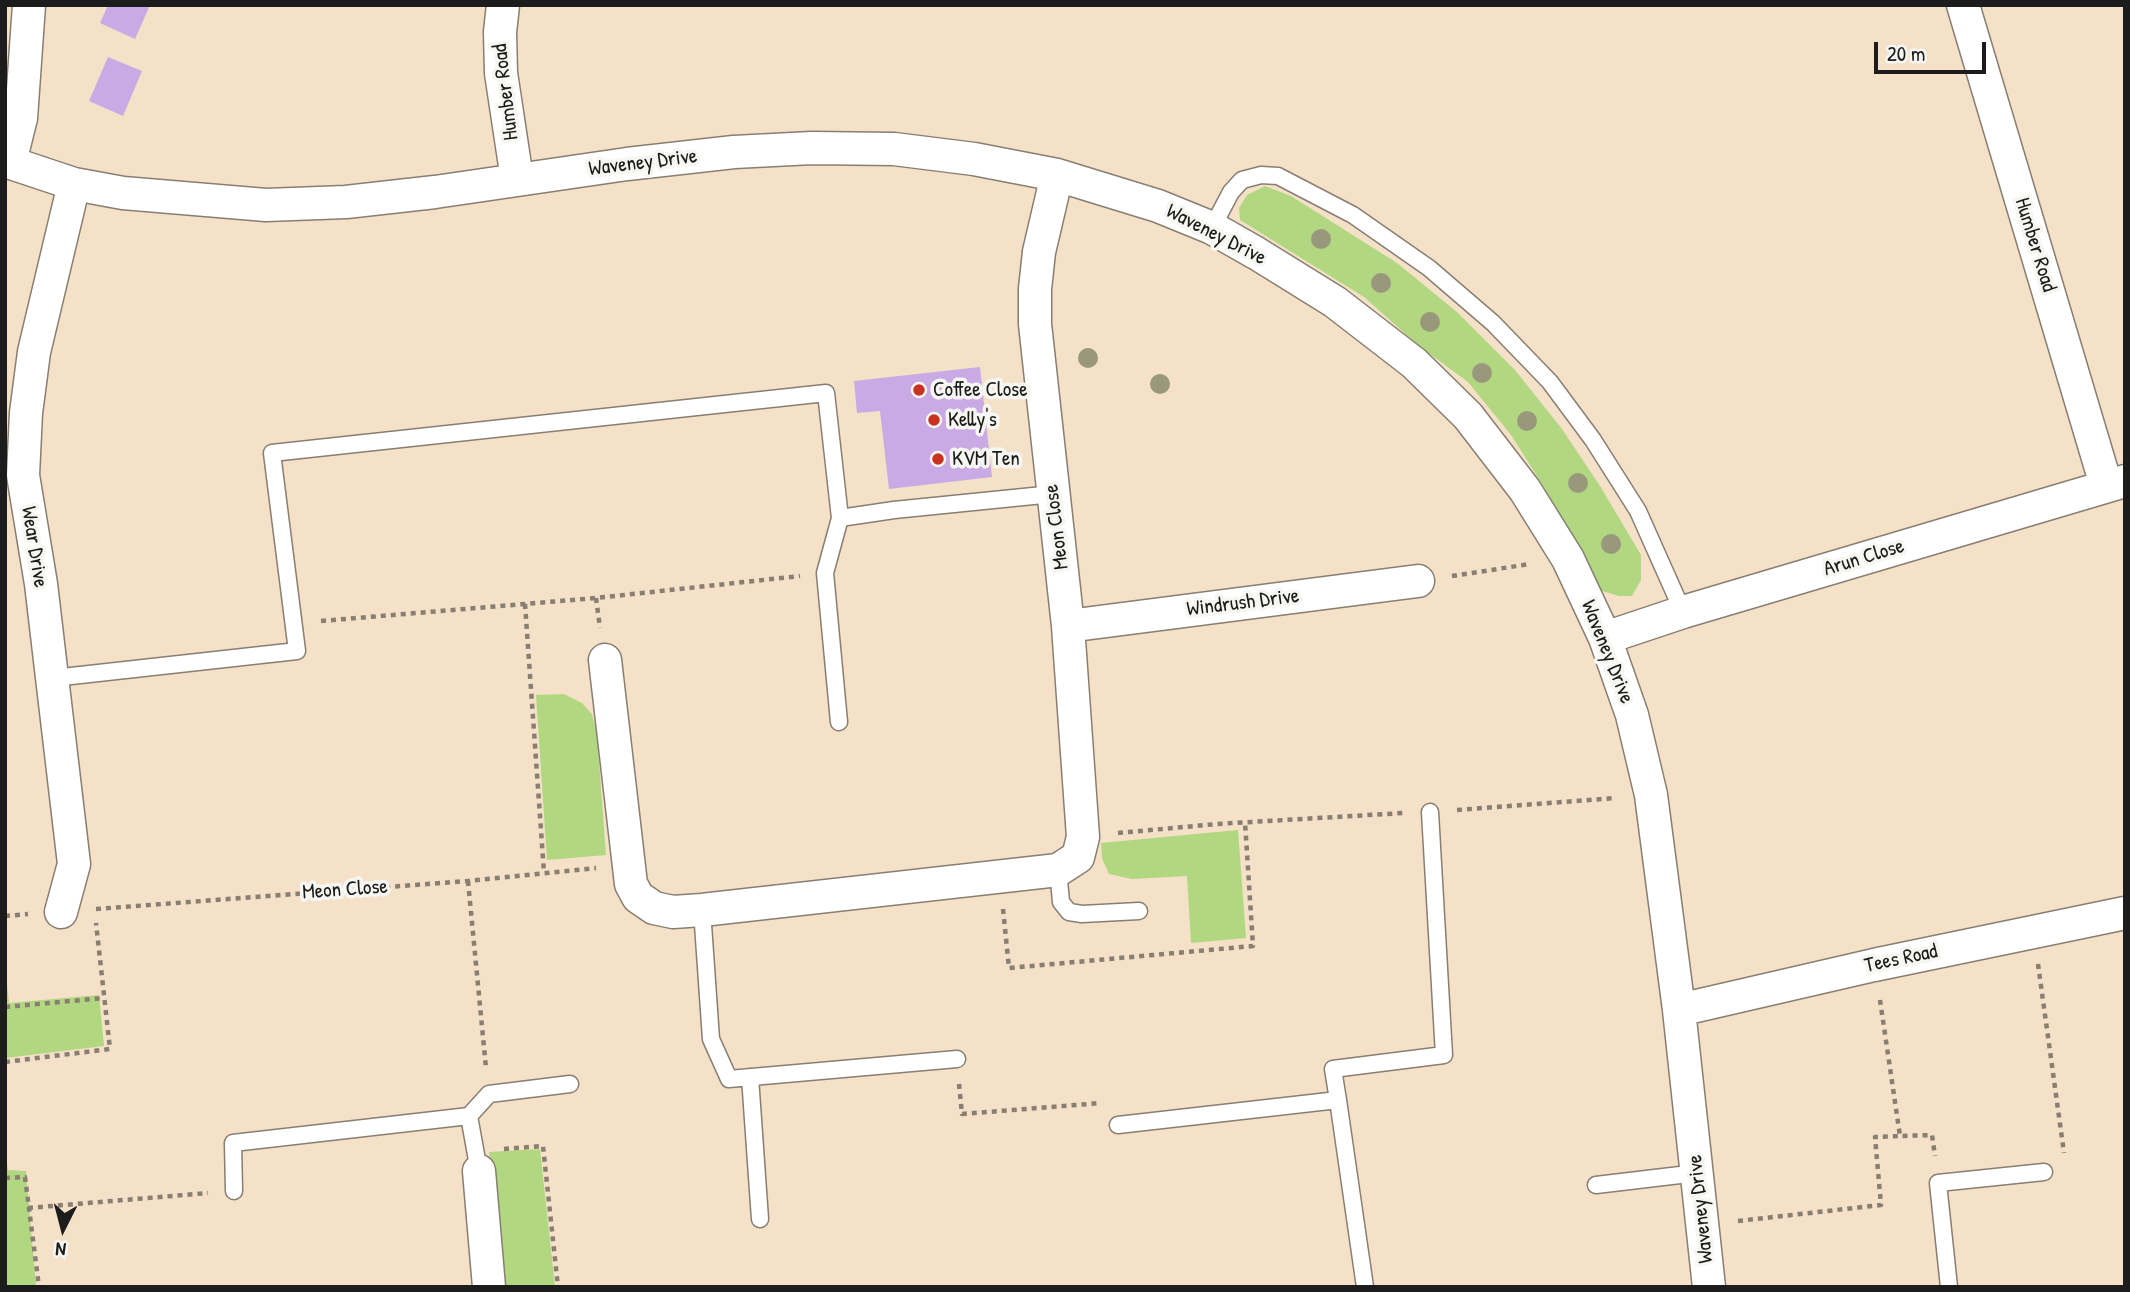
<!DOCTYPE html>
<style>
body{margin:0}
#map{position:relative;width:2130px;height:1292px;overflow:hidden;background:#f4e1c7;font-family:"Patrick Hand",sans-serif}
canvas{display:block}
.frame{position:absolute;inset:0;border:7px solid #1c1c1c;pointer-events:none}
.north{position:absolute;left:28px;top:1194px;width:70px;height:70px;-webkit-text-stroke:5px #f6f6f2;paint-order:stroke;rotate:186deg;font-size:19px;font-weight:700;line-height:28px;text-align:center;color:#1c1c1c}
.north::after{content:'';display:block;margin:auto;width:24px;height:32px;background:#1c1c1c;clip-path:polygon(50% 0,100% 100%,50% 72%,0 100%)}
.scale{position:absolute;left:1874px;top:42px;width:112px;height:32px;box-sizing:border-box;border:4px solid #1c1c1c;border-top:0;padding-left:9px;font-size:21px;line-height:24px;white-space:nowrap;color:#1c1c1c;-webkit-text-stroke:5px #f6f6f2;paint-order:stroke}
</style>
<div id="map">
<canvas width="2130" height="1292"></canvas>
<div class="frame"></div>
<div class="north">N</div>
<div class="scale">20 m</div>
</div>
<script>
const c = document.querySelector('canvas').getContext('2d');
c.lineJoin = 'round';
function paint(path, color) { c.fillStyle = color; c.fill(path, 'evenodd'); }
const shape = rows => new Path2D(rows.map(r => 'M' + r).join(''));
function stroke(path, color, width, dash) { c.strokeStyle = color; c.lineWidth = width; c.lineCap = dash ? 'butt' : 'round'; c.setLineDash(dash || []); c.stroke(path); }
function drawText(font, color, halo, rows, align = 'center') {
  c.font = font + ' "Patrick Hand",sans-serif'; c.lineWidth = 7; c.setLineDash([]); c.textBaseline = 'middle'; c.strokeStyle = halo; c.fillStyle = color; for (const [text, x, y, turn = 0] of rows) {
    c.save(); c.translate(x, y); c.rotate((+turn || 0) * Math.PI / 180); c.textAlign = isNaN(turn) ? turn : align; if (halo) c.strokeText(text, 0, 0); c.fillText(text, 0, 0); c.restore();
  }
}
paint(shape([
 [1265,186,1291,196,1397,263,1457,312,1515,370,1562,429,1600,486,1641,555,1641,580,1632,596,1619,596,1602,591,1544,487,1511,435,1468,382,1419,346,1364,297,1240,220,1239,208,1247,195],
 [564,694,582,703,592,714,597,734,606,855,547,860,536,695],
 [1238,830,1246,938,1191,943,1187,876,1132,879,1109,874,1102,858,1101,843],
 [5,965,9,1003,99,995,104,1046,5,1058],
 [540,1149,555,1287,504,1287,489,1152],
 [5,1151,8,1170,26,1171,36,1287,5,1287]
]), '#b1d781');
paint(shape([
 [108,5,150,5,135,39,100,23],
 [108,57,142,71,123,116,89,101],
 [980,367,992,477,889,489,880,411,857,413,854,381]
]), '#caaae4');
const lane = shape([
 [1212,228,1231,192,1242,180,1261,175,1278,176,1353,215,1429,268,1493,323,1550,382,1593,440,1638,511,1683,612],
 [53,678,297,651,272,453,826,393,840,518,894,510,1053,494],
 [839,722,825,573,840,518],
 [1058,870,1061,902,1069,912,1082,914,1139,911],
 [702,910,711,1039,729,1079,957,1059],
 [750,1077,760,1219],
 [1338,1100,1333,1069,1444,1055,1430,812],
 [469,1116,479,1171],
 [1118,1125,1338,1100,1365,1287],
 [1596,1185,1697,1173],
 [234,1191,233,1143,469,1116,489,1094,570,1084],
 [1949,1287,1938,1183,2044,1172]
]);
const street = shape([
 [503,5,500,32,501,73,517,179],
 [1963,5,2106,485],
 [5,161,74,184,123,193,266,205,346,202,435,192,627,164,734,152,812,148,894,149,974,159,1057,175,1158,206,1212,228,1256,253,1335,302,1414,363,1468,416,1525,490,1568,559,1605,638,1632,715,1651,795,1679,1010,1709,1287],
 [10,162,21,118,29,5],
 [1068,626,1418,581],
 [1605,638,1683,612,2125,481],
 [605,660,631,884,638,897,654,908,673,912,702,910,1058,870,1078,857,1083,837,1068,626,1035,324,1035,289,1039,252,1057,175],
 [61,912,74,864,41,584,23,475,26,413,34,352,74,184],
 [1679,1010,1874,965,2125,913],
 [479,1171,489,1287]
]);
stroke(lane, '#887e72', 19);
stroke(street, '#887e72', 35);
stroke(shape([
 [1452,576,1530,564],
 [596,598,600,628],
 [525,604,544,873],
 [321,621,596,598,800,576],
 [1457,810,1616,798],
 [1118,833,1217,824,1403,813],
 [468,881,486,1068],
 [96,909,468,881,596,868],
 [1003,909,1009,968,1253,946,1245,822],
 [5,916,28,914],
 [2038,964,2064,1153],
 [1880,1000,1900,1136,1932,1135,1935,1156],
 [5,1007,104,998],
 [5,1062,110,1049,96,923],
 [959,1084,962,1114,1101,1103],
 [504,1149,543,1146,558,1287],
 [5,1178,25,1177,39,1287],
 [28,1208,208,1193],
 [1738,1221,1881,1205,1875,1137,1900,1136]
]), '#887e72', 4.5, [5, 5]);
stroke(lane, '#fff', 16);
stroke(street, '#fff', 32);
c.fillStyle = '#9a987c';
for (const [x, y] of [
 [1321,239],
 [1381,283],
 [1430,322],
 [1088,358],
 [1482,373],
 [1160,384],
 [1527,421],
 [1578,483],
 [1611,544]
]) { c.beginPath(); c.arc(x, y, 10, 0, 2 * Math.PI); c.fill(); }
for (const [x, y, r, color] of [
 [919,390,7,"#c8321e"],
 [934,420,7,"#c8321e"],
 [938,459,7,"#c8321e"]
]) { const dot = new Path2D(); dot.arc(x, y, r, 0, 2 * Math.PI); c.fillStyle = color; c.fill(dot); stroke(dot, '#f6f6f2', 2.5); }
drawText('21px', '#1c1c1c', '#f6f6f2', [
 ["Humber Road",506,92,-97],
 ["Waveney Drive",643,163,-7],
 ["Waveney Drive",1216,235,27],
 ["Humber Road",2035,245,73],
 ["Meon Close",1057,527,-97],
 ["Wear Drive",34,547,81],
 ["Arun Close",1864,558,-17],
 ["Windrush Drive",1243,603,-7],
 ["Waveney Drive",1607,652,68],
 ["Meon Close",345,890,-4],
 ["Tees Road",1901,959,-12],
 ["Waveney Drive",1701,1209,-96]
]);
drawText('21px', '#1c1c1c', '#f6f6f2', [
 ["Coffee Close",933,390],
 ["Kelly's",948,420],
 ["KVM Ten",952,459]
], 'left');
</script>
